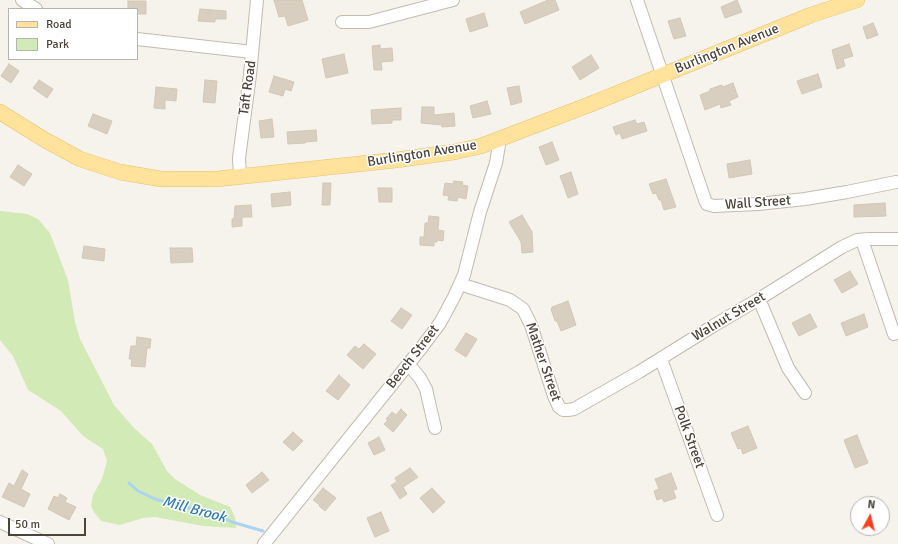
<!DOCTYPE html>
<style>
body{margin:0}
#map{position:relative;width:898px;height:544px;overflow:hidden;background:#f6f3ec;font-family:Signika,sans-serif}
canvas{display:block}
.legend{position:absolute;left:8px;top:8px;width:130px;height:52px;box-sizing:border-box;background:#fff;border:1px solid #b7b4b0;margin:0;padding:5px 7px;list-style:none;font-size:12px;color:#4b4439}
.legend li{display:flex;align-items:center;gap:8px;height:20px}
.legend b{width:20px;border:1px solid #b7b4b0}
.north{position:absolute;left:850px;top:496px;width:40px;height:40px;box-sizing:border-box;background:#fff;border:1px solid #b7b4b0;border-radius:50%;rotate:7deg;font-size:11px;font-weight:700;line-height:16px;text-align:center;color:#4b4439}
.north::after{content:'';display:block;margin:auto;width:14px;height:18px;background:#fc3f1d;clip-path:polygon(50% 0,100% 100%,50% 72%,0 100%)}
.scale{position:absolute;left:8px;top:518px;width:78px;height:18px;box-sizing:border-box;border:2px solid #4b4439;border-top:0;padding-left:5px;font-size:12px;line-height:14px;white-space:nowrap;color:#4b4439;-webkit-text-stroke:3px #fff;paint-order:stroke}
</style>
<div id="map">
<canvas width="898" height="544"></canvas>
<ul class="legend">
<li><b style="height:5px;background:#ffe39c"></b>Road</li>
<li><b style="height:11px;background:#d2eab5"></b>Park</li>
</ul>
<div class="north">N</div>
<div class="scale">50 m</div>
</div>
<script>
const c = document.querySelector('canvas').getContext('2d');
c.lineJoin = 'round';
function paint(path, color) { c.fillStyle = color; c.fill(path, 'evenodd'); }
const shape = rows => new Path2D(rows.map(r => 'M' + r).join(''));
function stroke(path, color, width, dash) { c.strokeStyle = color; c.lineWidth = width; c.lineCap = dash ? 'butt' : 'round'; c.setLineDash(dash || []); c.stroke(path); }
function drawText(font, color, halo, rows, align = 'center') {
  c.font = font + ' Signika,sans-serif'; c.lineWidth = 3; c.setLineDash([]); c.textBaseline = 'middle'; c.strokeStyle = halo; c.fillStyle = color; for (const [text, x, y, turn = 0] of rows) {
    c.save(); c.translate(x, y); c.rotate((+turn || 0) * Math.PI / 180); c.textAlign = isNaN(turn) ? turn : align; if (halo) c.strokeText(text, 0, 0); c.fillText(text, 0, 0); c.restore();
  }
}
paint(shape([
 [0,211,27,214,38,219,50,233,68,280,75,322,80,339,114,405,134,428,152,444,167,471,175,479,200,495,230,507,235,517,236,528,203,526,155,517,143,518,120,525,101,521,94,512,91,506,93,495,102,479,107,461,103,449,83,436,61,411,28,390,13,356,0,340]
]), '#d2eab5');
stroke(shape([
 [129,483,138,491,155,499,217,515,232,522,263,531]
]), '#a9d4f2', 3);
const building = shape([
 [274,0,302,0,308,20,288,26,285,16,279,17,274,0],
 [548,0,555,0,559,10,525,24,520,12,548,0],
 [737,0,742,12,725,18,721,7,737,0],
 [128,1,146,1,146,14,137,14,137,9,128,9,128,1],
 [200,9,226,11,226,19,215,19,215,22,198,21,200,9],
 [484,13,488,26,470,32,466,19,484,13],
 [680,18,686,36,674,39,668,21,680,18],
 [873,23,878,35,867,39,863,27,873,23],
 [849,44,853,56,843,59,845,66,837,69,832,50,849,44],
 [380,45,380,49,392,48,393,61,381,62,382,70,374,70,372,46,380,45],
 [344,54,348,73,326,78,322,59,344,54],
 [591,55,599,68,580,80,572,67,591,55],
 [9,64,19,71,11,83,1,76,9,64],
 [818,74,822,87,802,94,797,81,818,74],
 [274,76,294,82,291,91,285,89,283,96,269,92,274,76],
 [39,80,53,89,47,98,33,88,39,80],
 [205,80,217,81,215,103,203,102,205,80],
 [733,83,738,97,729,101,731,105,721,108,720,104,705,110,700,95,710,91,710,89,722,85,723,87,733,83],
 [519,86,522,102,511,105,507,88,519,86],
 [156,87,177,89,176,101,165,100,165,109,154,108,156,87],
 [487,101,491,114,473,118,470,106,487,101],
 [422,107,434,107,434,115,454,113,455,126,442,127,442,125,421,123,422,107],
 [401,108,401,120,392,120,392,123,372,124,371,110,401,108],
 [93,114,112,121,107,134,88,126,93,114],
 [272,119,274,137,261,138,259,121,272,119],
 [635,120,637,124,644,122,647,131,622,139,620,133,616,135,613,127,635,120],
 [316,130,317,141,305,142,305,143,288,144,287,132,316,130],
 [552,142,559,160,546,165,539,147,552,142],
 [750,160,752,174,729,178,727,164,750,160],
 [18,165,32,174,24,186,10,177,18,165],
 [571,172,578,194,568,198,560,176,571,172],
 [666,179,676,207,664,210,661,200,659,200,656,193,653,194,649,184,666,179],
 [454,181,463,182,462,185,468,186,466,199,458,197,457,201,448,200,449,196,443,195,445,183,453,184,454,181],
 [323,183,331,183,330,205,322,205,323,183],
 [378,188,392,188,392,202,379,202,378,188],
 [290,192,291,205,272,207,271,194,290,192],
 [885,203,886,216,854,217,854,205,885,203],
 [251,205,252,217,242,217,242,226,232,227,232,219,234,219,235,206,251,205],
 [522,215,532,232,533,252,522,253,521,242,509,222,522,215],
 [429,216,439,217,438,230,444,231,443,241,437,240,437,242,434,242,434,246,420,245,420,237,424,237,425,223,428,223,429,216],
 [84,246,105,249,104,261,82,258,84,246],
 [170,248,192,248,193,262,171,263,170,248],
 [850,271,858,284,842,293,834,280,850,271],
 [568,301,576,325,561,331,557,321,555,321,551,309,552,308,552,307,568,301],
 [401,308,412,315,402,329,391,321,401,308],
 [810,314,817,327,799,336,792,323,810,314],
 [864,314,868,327,846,336,841,323,864,314],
 [466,333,477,339,466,357,455,350,466,333],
 [137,337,151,339,150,348,147,348,145,367,131,366,132,359,129,359,131,346,136,346,137,337],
 [364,344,376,354,363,369,347,355,355,346,359,349,364,344],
 [339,375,350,385,338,400,326,391,339,375],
 [401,409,407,415,393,432,384,424,388,420,386,419,392,412,396,415,401,409],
 [748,426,757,448,743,454,741,448,738,449,731,433,748,426],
 [293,432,303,441,293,451,283,442,293,432],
 [857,435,868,463,855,468,844,440,857,435],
 [379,437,385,450,374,455,368,443,379,437],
 [410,468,418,477,403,487,407,494,400,499,391,485,397,482,395,478,410,468],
 [22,470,28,474,21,489,30,494,24,507,2,497,9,483,14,486,22,470],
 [262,472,269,480,252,493,246,485,262,472],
 [671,473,677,489,673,490,676,498,664,502,662,498,657,500,654,491,659,489,655,479,671,473],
 [323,488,336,498,325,511,319,506,320,505,313,500,323,488],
 [432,488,445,502,433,513,420,498,432,488],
 [60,494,67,498,65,502,76,507,69,520,48,509,54,496,58,498,60,494],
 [381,512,389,531,375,537,367,518,381,512]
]);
paint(building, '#d8cfc1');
stroke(building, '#d3c7b4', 1);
const minor = shape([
 [22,0,36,9],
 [637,0,705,200,707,204,714,206,758,204,805,199,847,192,896,182],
 [342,22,369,22,453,0],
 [137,39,252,52],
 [240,176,239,158,250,75,257,0],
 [862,240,894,334],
 [460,284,510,300,523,309,531,325,554,396,559,407,563,410,568,410,574,409,639,372,713,326,759,299,842,247,857,240,869,239,898,239],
 [759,299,788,368,805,393],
 [661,359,717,515],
 [408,364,420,378,426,389,435,428],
 [0,522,48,544],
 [264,544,422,347,440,323,454,297,464,275,480,212,496,163,500,139]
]);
const major = shape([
 [0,112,45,140,80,159,120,172,161,179,217,179,396,160,454,152,481,146,591,104,811,15,857,0]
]);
stroke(minor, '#c2bbae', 14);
stroke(major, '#e6c16a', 16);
stroke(minor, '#fff', 12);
stroke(major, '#ffe39c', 15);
drawText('14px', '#4b4439', '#fff', [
 ["Burlington Avenue",727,49,-22],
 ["Taft Road",248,88,-82],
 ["Burlington Avenue",422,154,-9],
 ["Wall Street",758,203,-4],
 ["Walnut Street",729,317,-31],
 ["Beech Street",413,357,-52],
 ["Mather Street",543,362,71],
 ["Polk Street",689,437,70]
]);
drawText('italic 15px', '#2e7ab2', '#fff', [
 ["Mill Brook",194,510,15]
]);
</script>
